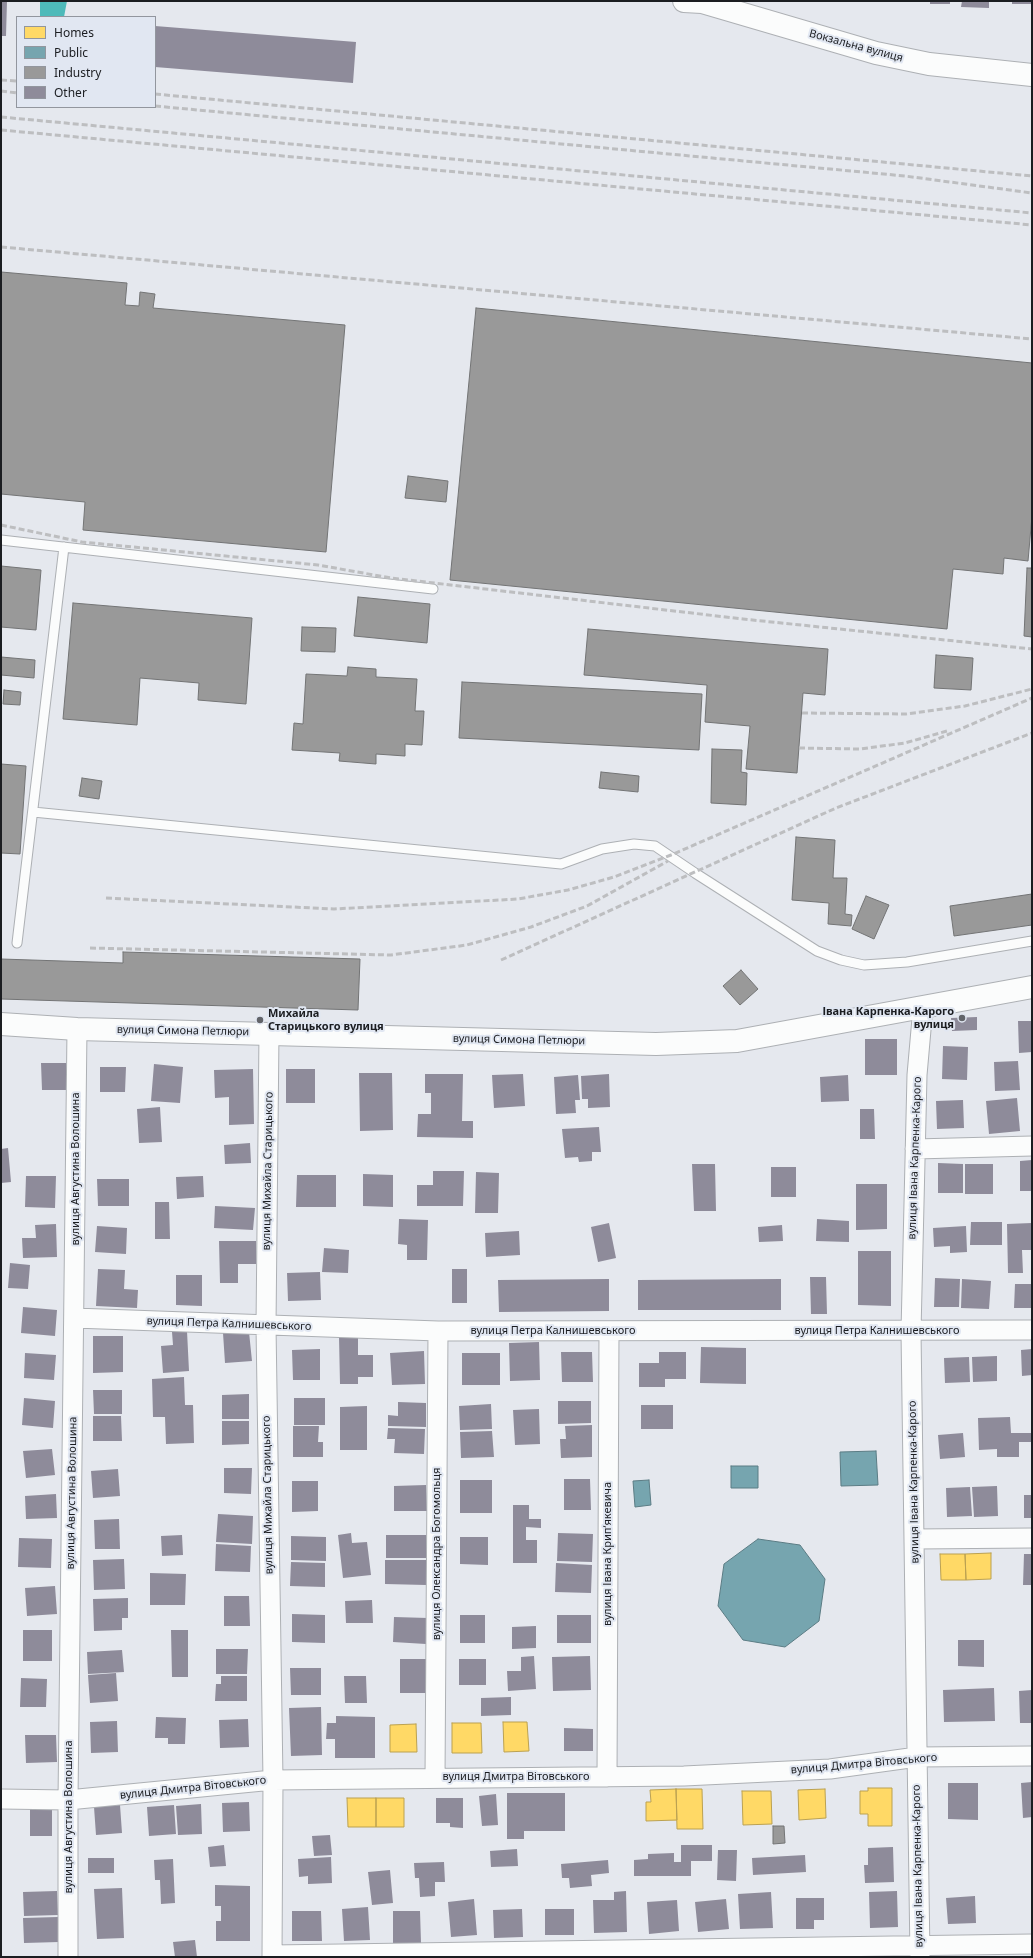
<!DOCTYPE html>
<meta charset="utf-8">
<style>
body{margin:0}
#map{position:relative;width:1033px;height:1958px;overflow:hidden;background:#e5e8ee;font-family:"Noto Sans",sans-serif}
canvas{display:block}
.frame{position:absolute;inset:0;border:2px solid #1b1d21;pointer-events:none}
.legend{position:absolute;left:16px;top:16px;width:140px;height:92px;box-sizing:border-box;background:#e1e7f2;border:1px solid #92969e;margin:0;padding:5px 7px;list-style:none;font-size:12px;color:#1b1d21}
.legend li{display:flex;align-items:center;gap:8px;height:20px}
.legend b{width:20px;border:1px solid #92969e}
</style>
<div id="map">
<canvas width="1033" height="1958"></canvas>
<div class="frame"></div>
<ul class="legend">
<li><b style="height:11px;background:#ffd966"></b>Homes</li>
<li><b style="height:11px;background:#76a5af"></b>Public</li>
<li><b style="height:11px;background:#999"></b>Industry</li>
<li><b style="height:11px;background:#8e8b9a"></b>Other</li>
</ul>
</div>
<script>
const c = document.querySelector('canvas').getContext('2d');
c.lineJoin = 'round';
function paint(path, color) { c.fillStyle = color; c.fill(path, 'evenodd'); }
const shape = rows => new Path2D(rows.map(r => 'M' + r).join(''));
function stroke(path, color, width, dash) { c.strokeStyle = color; c.lineWidth = width; c.lineCap = dash ? 'butt' : 'round'; c.setLineDash(dash || []); c.stroke(path); }
function drawText(font, color, halo, rows, align = 'center') {
  c.font = font + ' "Noto Sans",sans-serif'; c.lineWidth = 4; c.setLineDash([]); c.textBaseline = 'middle'; c.strokeStyle = halo; c.fillStyle = color; for (const [text, x, y, turn = 0] of rows) {
    c.save(); c.translate(x, y); c.rotate((+turn || 0) * Math.PI / 180); c.textAlign = isNaN(turn) ? turn : align; if (halo) c.strokeText(text, 0, 0); c.fillText(text, 0, 0); c.restore();
  }
}
paint(shape([
 [40,1,67,1,64,17,40,17]
]), '#4ebaba');
const homes = shape([
 [991,1553,991,1579,966,1580,965,1554,991,1553],
 [940,1554,965,1554,966,1580,941,1580,940,1554],
 [503,1722,527,1722,529,1751,504,1752,503,1722],
 [452,1723,481,1723,482,1753,452,1753,452,1723],
 [416,1724,417,1752,390,1752,390,1725,416,1724],
 [868,1788,892,1788,892,1826,868,1826,868,1814,860,1814,860,1791,868,1791,868,1788],
 [676,1789,702,1789,703,1829,677,1829,676,1789],
 [676,1789,677,1820,646,1821,646,1802,651,1802,650,1790,676,1789],
 [825,1789,826,1818,799,1820,798,1790,825,1789],
 [742,1791,771,1791,772,1824,743,1825,742,1791],
 [347,1798,376,1798,376,1827,348,1827,347,1798],
 [376,1798,404,1798,404,1827,376,1827,376,1798]
]);
paint(homes, '#ffd966');
stroke(homes, '#bba151', 1);
const public = shape([
 [876,1451,878,1485,841,1486,840,1452,876,1451],
 [731,1466,758,1466,758,1488,731,1488,731,1466],
 [649,1480,651,1505,635,1507,633,1481,649,1480],
 [758,1539,800,1545,825,1579,819,1621,785,1647,743,1640,718,1606,724,1564,758,1539]
]);
paint(public, '#76a5af');
stroke(public, '#5b7c84', 1);
const industry = shape([
 [1,272,127,283,125,305,139,306,140,292,155,294,153,308,345,325,326,552,83,530,85,502,1,494,1,272],
 [476,308,1032,363,1032,516,1028,561,1004,558,1003,574,953,569,947,629,450,580,476,308],
 [408,476,448,481,446,502,405,498,408,476],
 [1,566,41,570,36,630,1,627,1,566],
 [1027,568,1032,568,1032,637,1024,636,1027,568],
 [358,597,430,604,427,643,354,636,358,597],
 [73,603,252,618,246,704,198,700,199,683,140,678,137,725,63,719,73,603],
 [302,627,336,628,335,652,301,651,302,627],
 [588,629,828,649,825,695,803,693,797,773,746,769,750,726,705,722,707,685,584,675,588,629],
 [936,655,973,658,971,690,934,688,936,655],
 [1,657,35,660,34,678,1,675,1,657],
 [348,667,376,669,376,677,417,679,415,711,424,711,422,745,405,744,405,756,376,754,376,764,339,761,340,753,292,750,294,723,303,724,306,674,347,676,348,667],
 [462,682,702,694,699,750,459,738,462,682],
 [4,690,21,692,20,705,3,704,4,690],
 [712,749,742,750,741,772,747,773,746,805,711,803,712,749],
 [1,764,26,766,20,854,1,853,1,764],
 [601,772,639,776,638,792,599,788,601,772],
 [82,778,102,781,99,799,79,796,82,778],
 [796,837,835,840,833,878,847,878,845,914,852,915,851,926,828,924,829,903,792,900,796,837],
 [1032,894,1032,925,954,936,950,906,1032,894],
 [866,896,889,905,874,939,852,929,866,896],
 [123,952,360,959,358,1010,1,999,1,959,123,963,123,952],
 [741,970,758,989,740,1005,723,986,741,970],
 [773,1826,784,1826,785,1843,773,1844,773,1826]
]);
paint(industry, '#999');
stroke(industry, '#737475', 1);
paint(shape([
 [1,1,7,1,6,36,1,36],
 [930,1,950,1,950,4,930,4],
 [962,1,989,1,989,8,961,7],
 [1012,1,1032,1,1032,4,1012,4],
 [155,26,356,42,353,83,155,67],
 [977,1017,977,1030,952,1031,951,1018],
 [1018,1021,1032,1021,1032,1052,1019,1053],
 [865,1039,897,1039,897,1075,865,1075],
 [943,1046,968,1047,967,1080,942,1079],
 [1018,1061,1020,1090,995,1091,994,1062],
 [41,1063,66,1063,66,1090,42,1090],
 [154,1064,183,1067,180,1103,151,1101],
 [100,1067,126,1067,125,1092,100,1092],
 [253,1069,254,1124,229,1125,229,1097,215,1098,214,1070],
 [286,1069,315,1069,315,1103,286,1103],
 [359,1073,392,1073,393,1130,360,1131],
 [425,1074,463,1074,462,1121,473,1121,473,1138,417,1137,418,1114,431,1114,431,1093,425,1093],
 [523,1074,525,1106,494,1108,492,1075],
 [609,1074,610,1107,588,1108,588,1099,582,1099,581,1076],
 [578,1075,580,1100,575,1100,576,1113,556,1114,554,1077],
 [848,1075,849,1101,821,1102,820,1077],
 [1017,1098,1020,1131,989,1134,986,1101],
 [963,1100,964,1128,937,1129,936,1101],
 [160,1107,162,1142,139,1143,137,1109],
 [860,1109,874,1109,875,1139,860,1139],
 [599,1127,601,1152,592,1152,592,1161,579,1162,578,1157,565,1158,562,1129],
 [250,1143,251,1163,225,1164,224,1145],
 [8,1148,11,1182,1,1183,1,1149],
 [1032,1160,1032,1191,1020,1191,1020,1161],
 [938,1163,963,1164,963,1193,938,1193],
 [692,1164,715,1164,716,1211,694,1211],
 [965,1164,993,1164,993,1194,965,1194],
 [771,1167,796,1167,796,1197,771,1197],
 [433,1171,464,1171,463,1206,417,1206,417,1185,433,1185],
 [476,1172,499,1173,498,1213,475,1213],
 [363,1174,393,1175,393,1207,363,1206],
 [297,1175,336,1175,336,1207,296,1207],
 [26,1176,56,1176,55,1208,25,1207],
 [203,1176,204,1197,177,1199,176,1177],
 [97,1179,129,1179,129,1206,98,1206],
 [856,1184,887,1184,887,1229,856,1230],
 [155,1202,169,1202,170,1239,155,1239],
 [215,1206,255,1208,253,1230,214,1228],
 [399,1219,428,1220,427,1260,407,1260,407,1245,398,1244],
 [817,1219,849,1221,849,1242,816,1241],
 [971,1222,1002,1222,1002,1245,970,1245],
 [609,1223,616,1258,598,1262,591,1227],
 [1032,1223,1032,1250,1022,1250,1023,1273,1008,1273,1007,1224],
 [56,1224,57,1257,23,1258,22,1238,36,1238,35,1225],
 [782,1225,783,1241,759,1242,758,1227],
 [97,1226,127,1228,126,1254,95,1252],
 [966,1226,967,1252,950,1253,950,1246,934,1247,933,1228],
 [519,1231,520,1255,486,1257,485,1233],
 [219,1241,256,1241,256,1264,238,1264,238,1283,220,1283],
 [324,1248,349,1250,348,1273,322,1272],
 [858,1251,891,1251,891,1306,858,1305],
 [10,1263,30,1265,28,1289,8,1288],
 [98,1269,125,1270,124,1289,138,1290,137,1308,96,1306],
 [452,1269,467,1269,467,1303,452,1303],
 [320,1272,321,1300,288,1301,287,1273],
 [176,1275,202,1275,202,1306,176,1305],
 [810,1277,826,1277,827,1314,811,1314],
 [935,1278,960,1279,959,1307,934,1307],
 [609,1279,609,1311,499,1312,498,1280],
 [781,1279,781,1310,638,1310,638,1280],
 [962,1279,991,1281,989,1309,961,1308],
 [1015,1284,1032,1284,1032,1308,1014,1308],
 [23,1307,57,1310,55,1336,21,1333],
 [187,1331,189,1371,163,1373,161,1346,173,1345,172,1332],
 [249,1332,252,1361,225,1363,223,1333],
 [93,1336,123,1336,123,1372,93,1373],
 [339,1337,358,1337,358,1355,373,1355,373,1377,358,1377,358,1384,340,1384],
 [539,1342,540,1380,510,1381,509,1343],
 [701,1347,746,1348,746,1384,700,1383],
 [320,1349,320,1380,293,1380,292,1350],
 [1032,1349,1032,1375,1022,1376,1021,1350],
 [424,1351,425,1384,392,1385,390,1353],
 [561,1352,592,1352,593,1382,562,1382],
 [659,1352,686,1352,686,1379,665,1379,665,1387,639,1387,639,1363,659,1363],
 [25,1353,56,1355,54,1380,24,1378],
 [462,1353,500,1353,500,1385,462,1385],
 [997,1356,997,1381,973,1382,972,1357],
 [969,1357,970,1382,945,1383,944,1358],
 [184,1377,185,1405,193,1405,194,1443,166,1444,165,1417,153,1417,152,1379],
 [93,1390,122,1390,122,1414,94,1414],
 [249,1394,249,1419,222,1419,222,1395],
 [24,1398,55,1401,53,1428,22,1425],
 [294,1398,325,1398,325,1425,294,1425],
 [558,1401,591,1401,591,1423,558,1424],
 [398,1402,426,1403,426,1427,388,1426,388,1415,398,1416],
 [491,1404,492,1429,460,1430,459,1406],
 [641,1405,673,1405,673,1429,641,1429],
 [367,1406,367,1450,340,1450,340,1407],
 [539,1409,540,1444,515,1445,513,1410],
 [93,1416,121,1416,122,1441,93,1441],
 [1010,1417,1011,1433,1032,1433,1032,1442,1019,1442,1019,1457,997,1457,997,1449,979,1450,978,1418],
 [222,1421,249,1421,249,1444,222,1445],
 [592,1425,592,1457,561,1458,560,1439,566,1439,565,1426],
 [293,1426,319,1426,318,1442,323,1442,323,1457,293,1457],
 [388,1428,425,1429,424,1454,394,1453,395,1439,387,1439],
 [492,1431,494,1457,461,1458,460,1432],
 [963,1433,965,1457,940,1459,938,1435],
 [52,1449,55,1475,26,1478,23,1451],
 [224,1468,252,1468,251,1494,224,1493],
 [118,1469,120,1496,93,1498,91,1471],
 [564,1479,590,1479,591,1510,564,1510],
 [460,1480,492,1480,492,1513,460,1513],
 [292,1481,318,1481,318,1511,292,1512],
 [426,1485,427,1511,394,1511,394,1486],
 [997,1486,998,1516,974,1517,972,1487],
 [970,1487,972,1516,947,1517,946,1488],
 [56,1494,57,1518,26,1519,25,1496],
 [1024,1495,1032,1495,1032,1518,1024,1518],
 [513,1505,529,1505,529,1519,541,1519,541,1528,526,1527,526,1540,537,1540,537,1563,513,1563],
 [218,1514,253,1516,252,1544,216,1542],
 [119,1519,120,1549,95,1549,94,1520],
 [351,1533,352,1543,367,1542,371,1575,343,1578,338,1535],
 [558,1533,593,1534,592,1562,557,1561],
 [182,1535,183,1555,162,1556,161,1536],
 [386,1535,426,1535,426,1558,386,1558],
 [291,1536,326,1537,326,1561,291,1560],
 [460,1537,488,1537,488,1565,460,1564],
 [19,1538,52,1539,51,1568,18,1567],
 [216,1544,251,1546,250,1572,215,1571],
 [1024,1554,1032,1554,1032,1585,1023,1585],
 [124,1559,125,1589,94,1590,93,1560],
 [385,1560,426,1560,426,1585,385,1584],
 [291,1562,325,1563,325,1587,290,1586],
 [556,1563,592,1565,591,1593,555,1592],
 [150,1573,186,1574,185,1605,150,1605],
 [55,1586,57,1614,27,1616,25,1588],
 [224,1596,249,1596,250,1626,224,1626],
 [128,1598,128,1618,122,1618,122,1630,94,1631,93,1599],
 [372,1600,373,1623,346,1623,345,1601],
 [292,1614,325,1615,325,1643,292,1642],
 [460,1615,485,1615,485,1643,460,1643],
 [557,1615,591,1615,591,1643,557,1643],
 [394,1617,428,1618,426,1644,393,1642],
 [536,1626,536,1648,512,1649,512,1627],
 [23,1630,52,1630,52,1661,23,1661],
 [171,1630,188,1630,188,1677,172,1677],
 [958,1640,984,1640,984,1667,958,1666],
 [216,1649,248,1649,247,1674,216,1674],
 [122,1650,124,1672,88,1674,87,1652],
 [534,1656,536,1689,508,1691,507,1671,521,1671,521,1657],
 [590,1656,591,1690,553,1691,552,1657],
 [400,1659,426,1659,426,1693,400,1693],
 [459,1659,486,1659,486,1685,459,1685],
 [290,1668,321,1668,321,1695,291,1695],
 [116,1673,118,1701,90,1703,88,1675],
 [221,1676,247,1676,247,1701,215,1701,216,1684,221,1684],
 [344,1676,366,1676,367,1703,345,1703],
 [21,1678,47,1679,46,1707,20,1707],
 [994,1688,995,1721,944,1722,943,1690],
 [1032,1690,1032,1723,1020,1723,1019,1691],
 [511,1697,511,1715,481,1716,481,1698],
 [321,1707,322,1755,291,1756,289,1708],
 [336,1716,375,1717,375,1758,335,1758,335,1739,326,1739,327,1723,336,1723],
 [156,1717,186,1718,185,1744,168,1744,168,1738,155,1738],
 [248,1719,249,1747,220,1748,219,1720],
 [117,1721,118,1752,91,1753,90,1722],
 [564,1728,593,1729,593,1751,564,1751],
 [25,1735,56,1735,57,1762,26,1763],
 [1032,1782,1032,1817,1023,1818,1021,1783],
 [948,1783,978,1783,978,1820,948,1819],
 [507,1793,565,1793,565,1831,524,1831,524,1839,507,1839],
 [496,1794,498,1825,482,1826,479,1796],
 [436,1798,463,1798,463,1828,450,1827,450,1823,436,1823],
 [249,1802,250,1831,223,1832,222,1803],
 [201,1804,202,1834,178,1835,176,1806],
 [120,1805,122,1833,96,1835,94,1807],
 [174,1805,176,1834,149,1836,147,1807],
 [30,1808,52,1808,52,1836,30,1836],
 [330,1835,332,1855,314,1856,312,1836],
 [224,1845,226,1866,210,1867,208,1847],
 [681,1845,712,1845,712,1861,691,1861,691,1876,634,1876,634,1860,648,1859,648,1854,674,1853,674,1862,681,1862],
 [893,1847,894,1882,865,1883,864,1865,868,1865,868,1848],
 [517,1849,518,1866,491,1867,490,1851],
 [718,1850,737,1850,736,1881,717,1880],
 [805,1855,806,1872,753,1875,752,1858],
 [331,1857,332,1883,308,1884,308,1876,299,1877,298,1859],
 [88,1858,114,1858,114,1873,88,1873],
 [173,1859,175,1903,161,1904,160,1880,155,1880,154,1860],
 [608,1860,609,1873,591,1875,592,1886,570,1888,569,1878,562,1878,561,1864],
 [444,1862,445,1882,435,1882,435,1896,420,1897,419,1878,415,1878,414,1863],
 [390,1870,393,1903,372,1905,368,1872],
 [215,1885,250,1886,250,1941,216,1941,216,1921,221,1921,221,1906,215,1906],
 [122,1888,124,1938,97,1939,94,1889],
 [57,1891,58,1915,24,1916,23,1892],
 [626,1891,627,1932,594,1933,593,1900,614,1900,614,1892],
 [897,1891,898,1927,870,1928,869,1892],
 [771,1892,773,1928,740,1929,738,1894],
 [975,1896,976,1923,948,1924,946,1898],
 [796,1898,824,1898,824,1920,814,1920,814,1929,796,1929],
 [474,1899,477,1935,451,1937,448,1902],
 [726,1899,729,1929,698,1932,695,1902],
 [677,1900,679,1931,649,1934,647,1902],
 [368,1907,370,1940,344,1941,342,1909],
 [522,1909,523,1937,494,1938,493,1910],
 [545,1909,574,1909,574,1935,545,1935],
 [292,1911,321,1911,322,1941,292,1941],
 [393,1911,420,1911,421,1943,393,1943],
 [58,1917,59,1942,24,1943,23,1918],
 [195,1940,197,1957,175,1957,173,1942]
]), '#8e8b9a');
const lane = shape([
 [1,540,433,589],
 [33,812,561,864,602,849,634,844,655,846,695,873,817,951,841,960,864,965,907,962,1032,941],
 [17,943,64,547]
]);
const street = shape([
 [269,1033,266,1326,273,1780,272,1957],
 [915,1149,1032,1146],
 [74,1318,438,1331,1032,1330],
 [915,1539,1032,1538],
 [435,1777,438,1331],
 [607,1777,609,1331],
 [1,1799,68,1800,273,1780,684,1776,830,1769,917,1757,1032,1756],
 [272,1955,1032,1944],
 [68,1957,68,1800,77,1029],
 [920,1957,911,1332,917,1075,923,1007]
]);
const secondary = shape([
 [684,1,702,2,876,53,929,64,1032,75],
 [1,1024,77,1029,656,1044,737,1041,1032,987]
]);
stroke(lane, '#adb0b4', 11);
stroke(street, '#adb0b4', 21);
stroke(secondary, '#adb0b4', 24);
stroke(lane, '#fbfcfc', 9);
stroke(street, '#fbfcfc', 19);
stroke(secondary, '#fbfcfc', 22);
stroke(shape([
 [1,80,17,81],
 [1,91,17,93],
 [155,94,1032,176],
 [155,106,905,176,1032,193],
 [1,117,1032,213],
 [1,130,1032,225],
 [1,247,1032,339],
 [1,525,82,542,318,565,391,578,743,619,1032,649],
 [802,713,906,714,965,706,1032,689],
 [799,748,860,749,905,743,947,731],
 [106,898,334,909,518,899,568,890,614,877,671,855,1032,698],
 [90,948,391,955,467,945,531,927,587,906,668,861],
 [501,960,836,808,1032,733]
]), '#bdbec0', 3, [6, 3]);
for (const [x, y, r, color] of [
 [962,1018,4,"#626469"],
 [260,1020,4,"#626469"]
]) { const dot = new Path2D(); dot.arc(x, y, r, 0, 2 * Math.PI); c.fillStyle = color; c.fill(dot); stroke(dot, '#e1e7f2', 1.5); }
drawText('11px', '#1b1d21', '#e1e7f2', [
 ["Вокзальна вулиця",856,46,15],
 ["вулиця Симона Петлюри",183,1031,1],
 ["вулиця Симона Петлюри",519,1040,1],
 ["вулиця Івана Карпенка-Карого",915,1158,-88],
 ["вулиця Августина Волошина",76,1169,-90],
 ["вулиця Михайла Старицького",268,1171,-89],
 ["вулиця Петра Калнишевського",229,1324,2],
 ["вулиця Петра Калнишевського",553,1331],
 ["вулиця Петра Калнишевського",877,1331],
 ["вулиця Івана Карпенка-Карого",914,1482,-91],
 ["вулиця Августина Волошина",72,1493,-89],
 ["вулиця Михайла Старицького",268,1495,-91],
 ["вулиця Олександра Богомольця",437,1554,-90],
 ["вулиця Івана Крипʼякевича",608,1554,-90],
 ["вулиця Дмитра Вітовського",864,1764,-5],
 ["вулиця Дмитра Вітовського",516,1777],
 ["вулиця Дмитра Вітовського",193,1788,-6],
 ["вулиця Августина Волошина",69,1817,-90],
 ["вулиця Івана Карпенка-Карого",918,1866,-91]
]);
drawText('bold 11px', '#1b1d21', '#e1e7f2', [
 ["Івана Карпенка-Карого",954,1012],
 ["вулиця",954,1025],
 ["Михайла",268,1014,"left"],
 ["Старицького вулиця",268,1027,"left"]
], 'right');
</script>
